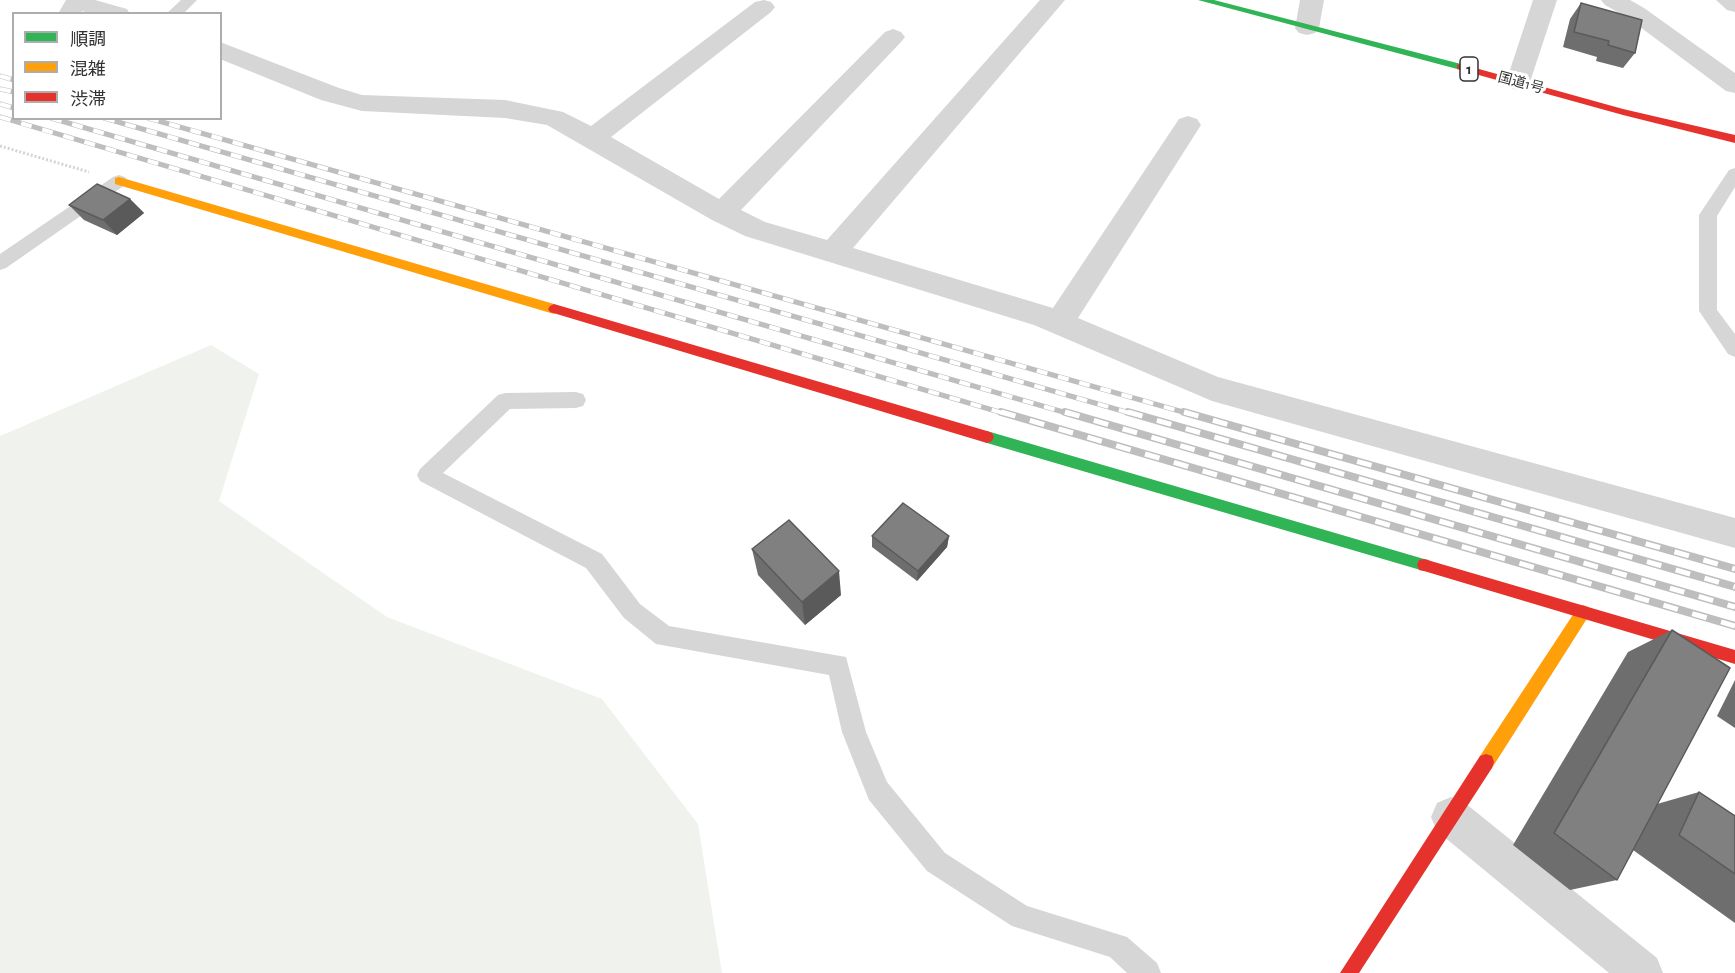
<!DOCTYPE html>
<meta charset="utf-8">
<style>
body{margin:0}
#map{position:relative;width:1735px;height:973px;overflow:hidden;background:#fff;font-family:"Alegreya Sans","Noto Sans JP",sans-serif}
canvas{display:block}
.legend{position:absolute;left:12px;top:12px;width:210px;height:108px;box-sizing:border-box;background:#fff;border:2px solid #adadad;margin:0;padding:8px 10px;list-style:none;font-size:18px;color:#323232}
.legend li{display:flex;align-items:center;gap:12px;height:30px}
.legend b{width:30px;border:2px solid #adadad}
</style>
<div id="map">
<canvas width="1735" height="973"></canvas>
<ul class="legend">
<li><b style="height:8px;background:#30b455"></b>順調</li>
<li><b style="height:8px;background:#ff9f0a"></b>混雑</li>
<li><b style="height:8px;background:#e5322d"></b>渋滞</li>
</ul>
</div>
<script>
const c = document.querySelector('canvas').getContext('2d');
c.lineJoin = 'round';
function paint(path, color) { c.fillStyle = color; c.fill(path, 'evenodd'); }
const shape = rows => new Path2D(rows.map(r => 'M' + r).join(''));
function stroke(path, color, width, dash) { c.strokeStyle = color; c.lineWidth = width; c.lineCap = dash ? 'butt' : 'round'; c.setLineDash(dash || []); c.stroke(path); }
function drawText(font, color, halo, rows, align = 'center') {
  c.font = font + ' "Alegreya Sans","Noto Sans JP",sans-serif'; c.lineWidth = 6; c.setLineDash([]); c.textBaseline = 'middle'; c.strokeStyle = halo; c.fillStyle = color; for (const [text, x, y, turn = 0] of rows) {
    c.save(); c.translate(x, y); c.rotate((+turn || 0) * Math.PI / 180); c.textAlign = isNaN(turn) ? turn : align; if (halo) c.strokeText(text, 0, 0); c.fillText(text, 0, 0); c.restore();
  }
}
paint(shape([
 [211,345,259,374,219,501,387,617,602,699,698,824,722,973,0,973,0,436]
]), '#f0f3ed');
stroke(shape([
 [0,146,89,172]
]), '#d4d4d4', 3, [2, 2]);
paint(shape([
 [181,0,197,0,183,14,166,14,181,0],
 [1735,168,1735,187,1717,216,1717,310,1735,334,1735,357,1728,354,1699,311,1699,215,1729,170,1735,168],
 [119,175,125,177,128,181,125,185,6,268,0,270,0,254,113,177,119,175],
 [576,392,583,394,586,400,583,406,576,408,510,409,443,473,602,554,640,604,669,626,846,657,866,732,887,782,945,853,1027,906,1127,937,1157,963,1161,973,1127,973,1110,957,1012,926,927,871,869,800,842,732,829,675,656,644,624,618,586,568,420,481,417,475,420,469,498,395,505,393,576,392]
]), '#d6d6d6');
paint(shape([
 [66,0,95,0,127,9,130,14,91,14,82,11,81,14,58,14,66,0],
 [764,0,771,2,775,7,771,12,611,137,719,199,885,32,893,29,901,32,905,37,901,42,741,210,765,222,827,240,1040,0,1065,0,853,248,1053,308,1179,119,1188,116,1197,119,1201,125,1078,318,1218,377,1735,518,1735,548,1212,401,1034,325,745,236,712,220,547,125,505,118,362,111,321,100,220,59,220,42,339,88,362,95,505,100,563,112,591,126,755,2,764,0],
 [1300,0,1324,0,1319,28,1315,33,1307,35,1299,33,1295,28,1300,0],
 [1533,0,1557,0,1530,82,1527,88,1518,90,1509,88,1506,82,1533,0],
 [1601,0,1630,0,1644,8,1735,73,1735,93,1726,91,1628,18,1605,5,1601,0],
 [1716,0,1735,0,1735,12,1727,10,1716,0],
 [1451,797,1465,803,1657,958,1663,973,1609,973,1437,831,1431,817,1437,803,1451,797]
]), '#d6d6d6');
paint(shape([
 [1198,0,1214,0,1461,64,1466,67,1461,70,1198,0],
 [987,431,1424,559,1429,560,1431,565,1429,570,1424,571,987,443,982,441,980,437,982,433,987,431]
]), '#30b455');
paint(shape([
 [119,177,554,304,560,309,554,314,115,184,115,178,119,177],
 [1583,605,1588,607,1590,612,1588,617,1492,768,1486,770,1480,768,1478,762,1480,756,1578,607,1583,605]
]), '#ff9f0a');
paint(shape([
 [1461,64,1623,109,1735,135,1735,143,1623,115,1457,69,1457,65,1461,64],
 [554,304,987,431,992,433,994,437,992,441,987,443,550,312,548,309,550,306,554,304],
 [1424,559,1735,650,1735,664,1424,571,1419,570,1417,565,1419,560,1424,559],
 [1486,754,1492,756,1494,762,1492,768,1359,973,1340,973,1480,756,1486,754]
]), '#e5322d');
const railFar1 = shape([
 [0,76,14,80],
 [0,89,14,92],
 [0,104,14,108],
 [0,117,1006,414],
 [51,118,1070,414],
 [104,118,1133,414],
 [148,118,1190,414]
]);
const rail = shape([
 [1001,412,1735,626],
 [1065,412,1735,607],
 [1128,412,1735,587],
 [1184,412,1735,569]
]);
stroke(railFar1, '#bebebe', 5);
stroke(rail, '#bebebe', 8);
stroke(railFar1, '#fff', 4, [11]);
stroke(rail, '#fff', 5, [15]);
paint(shape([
 [1581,3,1635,53,1623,68,1596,61,1597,57,1563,47,1570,19],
 [130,199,144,213,117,235,84,220,69,205],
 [872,536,949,536,947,547,917,581,872,547],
 [752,549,841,595,805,625,758,575],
 [1672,630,1657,804,1699,792,1735,816,1735,923,1633,850,1617,880,1570,890,1513,845,1628,652],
 [1735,680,1735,728,1717,716]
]), '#6e6e6e');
paint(shape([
 [130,199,144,213,117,235,103,220],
 [949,536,947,547,917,581,918,571],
 [839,571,841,595,805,625,802,602]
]), '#5a5a5a');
const building = shape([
 [1581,3,1642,20,1635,53,1608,45,1609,41,1574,32,1581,3],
 [97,184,130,199,103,220,69,205,97,184],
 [903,503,949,536,918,571,872,536,903,503],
 [789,520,839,571,802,602,752,549,789,520],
 [1672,630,1730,668,1617,880,1554,833,1672,630],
 [1699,792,1735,816,1735,874,1679,835,1699,792]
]);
paint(building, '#808080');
stroke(building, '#5a5a5a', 1.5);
drawText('14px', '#323232', '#fff', [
 ["国道1号",1521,83,15]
]);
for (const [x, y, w] of [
 [1469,69,18]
]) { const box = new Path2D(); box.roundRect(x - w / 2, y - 12, w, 24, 4.5); c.fillStyle = '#fff'; c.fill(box); stroke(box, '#323232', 1.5); }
drawText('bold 15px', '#323232', null, [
 ["1",1469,69]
]);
</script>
